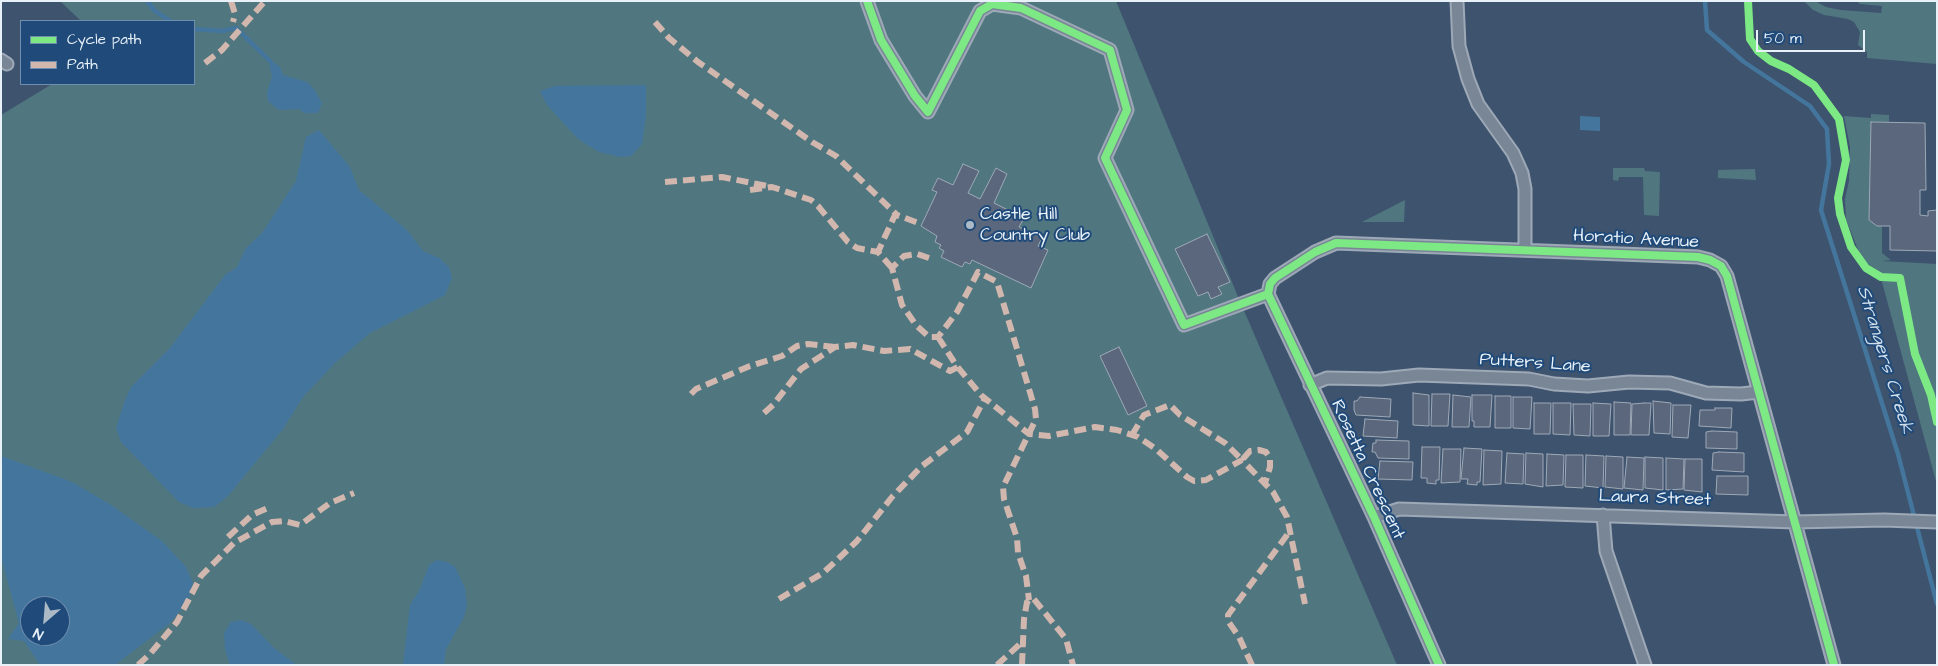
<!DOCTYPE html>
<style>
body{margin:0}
#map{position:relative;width:1938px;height:666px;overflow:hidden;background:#3e536d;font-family:"Architects Daughter",sans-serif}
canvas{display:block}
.frame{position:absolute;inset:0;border:2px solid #e8f1f8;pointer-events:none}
.legend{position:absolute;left:20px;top:20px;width:175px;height:65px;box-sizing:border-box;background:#1f4a7a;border:1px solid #6f8dac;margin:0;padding:6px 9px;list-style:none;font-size:15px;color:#e8f1f8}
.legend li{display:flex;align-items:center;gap:10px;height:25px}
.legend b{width:25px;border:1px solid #6f8dac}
.north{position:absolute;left:20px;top:596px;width:50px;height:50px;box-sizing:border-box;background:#1f4a7a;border:1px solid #6f8dac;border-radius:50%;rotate:207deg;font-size:14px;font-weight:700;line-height:20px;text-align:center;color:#e8f1f8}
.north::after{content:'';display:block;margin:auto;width:18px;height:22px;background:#acbac7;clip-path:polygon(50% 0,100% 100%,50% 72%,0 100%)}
.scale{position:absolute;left:1756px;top:30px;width:109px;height:22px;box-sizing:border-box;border:2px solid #e8f1f8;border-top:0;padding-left:6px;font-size:15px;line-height:18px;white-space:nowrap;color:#e8f1f8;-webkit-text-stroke:4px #1f4a7a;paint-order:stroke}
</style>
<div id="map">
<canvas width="1938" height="666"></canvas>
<div class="frame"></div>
<ul class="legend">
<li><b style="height:6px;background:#7ce984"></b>Cycle path</li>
<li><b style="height:6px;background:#d1b7ad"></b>Path</li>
</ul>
<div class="north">N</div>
<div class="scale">50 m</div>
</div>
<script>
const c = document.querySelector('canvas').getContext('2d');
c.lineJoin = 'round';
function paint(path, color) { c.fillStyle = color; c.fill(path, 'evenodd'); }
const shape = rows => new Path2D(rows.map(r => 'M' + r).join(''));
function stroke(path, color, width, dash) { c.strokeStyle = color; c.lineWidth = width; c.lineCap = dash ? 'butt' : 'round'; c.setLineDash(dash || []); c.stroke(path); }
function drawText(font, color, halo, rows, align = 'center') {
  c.font = font + ' "Architects Daughter",sans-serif'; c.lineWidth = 4; c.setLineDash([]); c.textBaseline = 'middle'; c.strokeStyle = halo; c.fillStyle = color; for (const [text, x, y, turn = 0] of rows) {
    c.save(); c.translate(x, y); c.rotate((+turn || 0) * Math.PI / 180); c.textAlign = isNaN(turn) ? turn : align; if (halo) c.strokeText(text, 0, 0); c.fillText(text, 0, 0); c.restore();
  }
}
paint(shape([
 [60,1,1116,1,1239,299,1397,665,1,665,1,115,52,84,194,84,194,21,81,21],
 [30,606,60,606,60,636,30,636],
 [1804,1,1815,1,1826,7,1841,10,1881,13,1882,6,1860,4,1857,1,1937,1,1937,64,1867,58,1867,52,1858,45,1860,32,1854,22,1848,19,1824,15,1813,10],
 [1871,114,1889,115,1889,122,1871,122,1869,220,1877,226,1882,226,1882,253,1891,260,1882,261,1937,264,1937,485,1879,271,1865,262,1860,255,1846,219,1845,199,1849,181,1850,147,1844,116,1871,118],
 [1613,168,1644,168,1645,171,1660,172,1659,216,1644,215,1643,177,1619,177,1618,181,1613,180],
 [1755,169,1756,180,1718,178,1718,170],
 [1405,200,1404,222,1362,222]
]), '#507680');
paint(shape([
 [271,60,280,67,283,75,307,82,314,89,322,103,318,113,304,113,299,109,279,110,268,101,267,92,272,77,269,62],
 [646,85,646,116,642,144,631,156,620,157,599,152,578,139,547,105,540,91,555,86],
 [1580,116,1600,117,1600,131,1580,130],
 [319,130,350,167,359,190,407,230,423,251,439,258,449,267,452,278,445,295,370,333,335,363,303,397,283,429,227,497,214,507,193,508,179,502,121,442,116,428,125,400,131,387,170,348,225,275,237,267,246,248,262,233,296,181,306,137],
 [1,456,72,482,111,505,162,541,186,567,193,583,188,601,170,623,115,665,40,665,24,641,8,639,19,623,1,557],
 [30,606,60,606,60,636,30,636],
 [437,560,447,562,455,567,465,588,467,605,464,617,446,649,444,665,403,665,410,605,420,589,429,565],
 [241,620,251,624,274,648,297,665,230,665,225,649,224,633,231,622]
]), '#44769d');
stroke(shape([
 [147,1,155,11,170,21],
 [1705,1,1707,30,1744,62,1810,106,1827,129,1829,164,1821,210,1898,454,1937,604],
 [194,29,222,31,236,28,270,61]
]), '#44769d', 4.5);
const building = shape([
 [1871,122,1925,123,1926,190,1920,190,1920,215,1928,216,1928,211,1937,210,1937,251,1890,250,1890,226,1877,226,1869,220,1871,122],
 [963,164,979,171,968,193,980,199,996,168,1007,174,994,203,1024,218,1019,227,1042,238,1038,246,1048,250,1031,288,972,260,970,264,965,262,962,267,941,257,944,251,939,248,941,245,935,242,937,236,921,226,937,192,932,190,938,178,953,185,963,164],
 [1207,234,1230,282,1218,287,1222,294,1211,299,1208,292,1198,296,1175,249,1207,234],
 [1119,347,1147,406,1128,415,1100,356,1119,347],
 [1413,393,1429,395,1429,426,1413,425,1413,393],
 [1432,394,1450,394,1448,426,1431,426,1432,394],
 [1453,395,1471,397,1469,427,1452,427,1453,395],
 [1472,395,1492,395,1490,427,1474,427,1474,421,1472,421,1472,395],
 [1495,396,1511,396,1511,428,1495,428,1495,396],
 [1360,397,1391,399,1390,417,1356,415,1354,410,1354,401,1357,401,1360,397],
 [1513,397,1532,397,1530,429,1513,428,1513,397],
 [1653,401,1671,403,1670,434,1654,433,1653,401],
 [1614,402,1631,403,1630,435,1614,435,1614,402],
 [1534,403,1551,403,1550,434,1534,434,1534,403],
 [1553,403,1571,403,1570,435,1553,434,1553,403],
 [1593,403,1611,404,1609,436,1593,436,1593,403],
 [1644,403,1651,403,1649,435,1631,435,1632,404,1644,403],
 [1573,404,1591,404,1590,436,1574,435,1573,404],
 [1673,405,1691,405,1688,438,1672,437,1673,405],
 [1715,408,1732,408,1731,428,1699,426,1700,410,1715,410,1715,408],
 [1365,419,1398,421,1397,438,1363,436,1365,419],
 [1712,431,1737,432,1737,449,1706,448,1706,432,1712,431],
 [1376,440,1409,441,1409,459,1378,458,1375,452,1372,452,1373,443,1376,443,1376,440],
 [1422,447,1440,447,1439,480,1436,480,1436,484,1427,483,1427,478,1421,478,1422,447],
 [1464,448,1482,449,1480,482,1477,482,1477,485,1467,484,1468,479,1461,479,1464,448],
 [1443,449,1461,449,1460,482,1441,483,1443,449],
 [1484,450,1502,451,1501,484,1483,485,1484,450],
 [1719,452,1744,453,1744,472,1712,470,1713,453,1719,452],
 [1507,453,1524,454,1523,484,1505,483,1507,453],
 [1526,453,1543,454,1543,487,1525,484,1526,453],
 [1547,454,1564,455,1563,485,1546,486,1547,454],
 [1566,455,1583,455,1583,488,1565,487,1566,455],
 [1586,455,1604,456,1603,488,1585,486,1586,455],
 [1606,456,1623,457,1623,489,1605,487,1606,456],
 [1627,457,1644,458,1643,490,1624,488,1627,457],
 [1645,457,1663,458,1663,490,1645,488,1645,457],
 [1666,458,1684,459,1683,489,1666,490,1666,458],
 [1685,459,1702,459,1702,492,1684,490,1685,459],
 [1380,461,1413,462,1412,480,1378,479,1380,461],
 [1717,476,1748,476,1748,495,1716,494,1717,476]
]);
paint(building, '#5a677c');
stroke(building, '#9ea9b7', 1);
const street = shape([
 [867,1,881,40,915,96,928,112,980,11,992,4,1021,8,1110,50,1127,110,1105,158,1184,325,1268,294],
 [1457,1,1459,46,1468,79,1478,104,1513,153,1522,173,1525,189,1525,249],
 [1,60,7,64],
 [1310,385,1327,378,1381,379,1419,375,1529,379,1554,384,1588,386,1629,382,1670,383,1706,393,1741,394,1759,392],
 [1603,515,1606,551,1645,665],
 [1374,517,1399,509,1795,522,1884,520,1937,522],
 [1439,665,1374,517,1268,294,1270,284,1275,278,1315,252,1336,243,1698,257,1710,260,1721,266,1727,276,1834,665]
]);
stroke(street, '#9ea9b7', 15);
stroke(street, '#798695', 11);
stroke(shape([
 [231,1,235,14,233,22],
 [655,22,669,38,698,62,812,142,836,156,897,215],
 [205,63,222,50,265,1],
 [665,182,722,177,767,186],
 [750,190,772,187,811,200,818,206,848,242,857,248,878,252],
 [929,258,917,254,904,256,892,268,902,305,916,325,929,337,938,337,957,312,978,272,997,282,1035,409,1036,419,1003,487,1004,499,1017,538,1018,553,1026,576,1029,600],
 [892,268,878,252,894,217,897,215,921,224],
 [938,337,956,365,981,395,1029,434,1049,436,1095,427,1117,430,1138,437,1156,449,1187,477,1194,481,1206,480,1242,460,1273,492,1287,517,1305,604],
 [691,394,696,389,750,366,782,356,797,346,808,344,835,347],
 [764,413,773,405,801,369,835,347,853,345,884,351,910,349,950,371,958,367],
 [1132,435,1144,415,1170,405,1180,415,1225,443,1242,460,1250,451,1259,450,1266,452,1270,458,1270,467,1265,483],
 [228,537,252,515,270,507],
 [779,599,823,573,836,561,857,541,892,497,922,466,967,432,985,398],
 [138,665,150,654,177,622,201,576,234,543,272,522,284,521,300,525,330,503,354,493],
 [997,665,1020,644,1022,645],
 [1022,665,1024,619,1027,602,1033,598,1066,639,1073,665],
 [1252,665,1239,637,1228,621,1228,615,1290,531]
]), '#d1b7ad', 6, [12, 6]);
stroke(shape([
 [867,1,881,40,915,96,928,112,980,11,992,4,1021,8,1110,50,1127,110,1105,158,1184,325,1268,294],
 [1748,1,1750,39,1758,51,1771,61,1789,69,1814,85,1839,119,1846,160,1838,198,1840,214,1851,247,1866,268,1881,277,1900,278,1915,354,1931,395,1937,422],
 [1439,665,1374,517,1268,294,1270,284,1275,278,1315,252,1336,243,1698,257,1710,260,1721,266,1727,276,1834,665]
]), '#7ce984', 8);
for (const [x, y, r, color] of [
 [970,225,5,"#acbac7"]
]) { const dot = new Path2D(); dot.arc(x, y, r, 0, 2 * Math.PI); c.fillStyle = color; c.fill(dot); stroke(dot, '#1f4a7a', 2); }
drawText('18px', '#e8f1f8', '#1f4a7a', [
 ["Castle Hill",980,215],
 ["Country Club",980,236]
], 'left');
drawText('18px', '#e8f1f8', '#1f4a7a', [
 ["Horatio Avenue",1636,240,3],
 ["Putters Lane",1535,364,4],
 ["Rosetta Crescent",1367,470,65],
 ["Laura Street",1655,499,2]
]);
drawText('italic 19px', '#d0dfeb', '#1f4a7a', [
 ["Strangers Creek",1884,360,73]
]);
</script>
